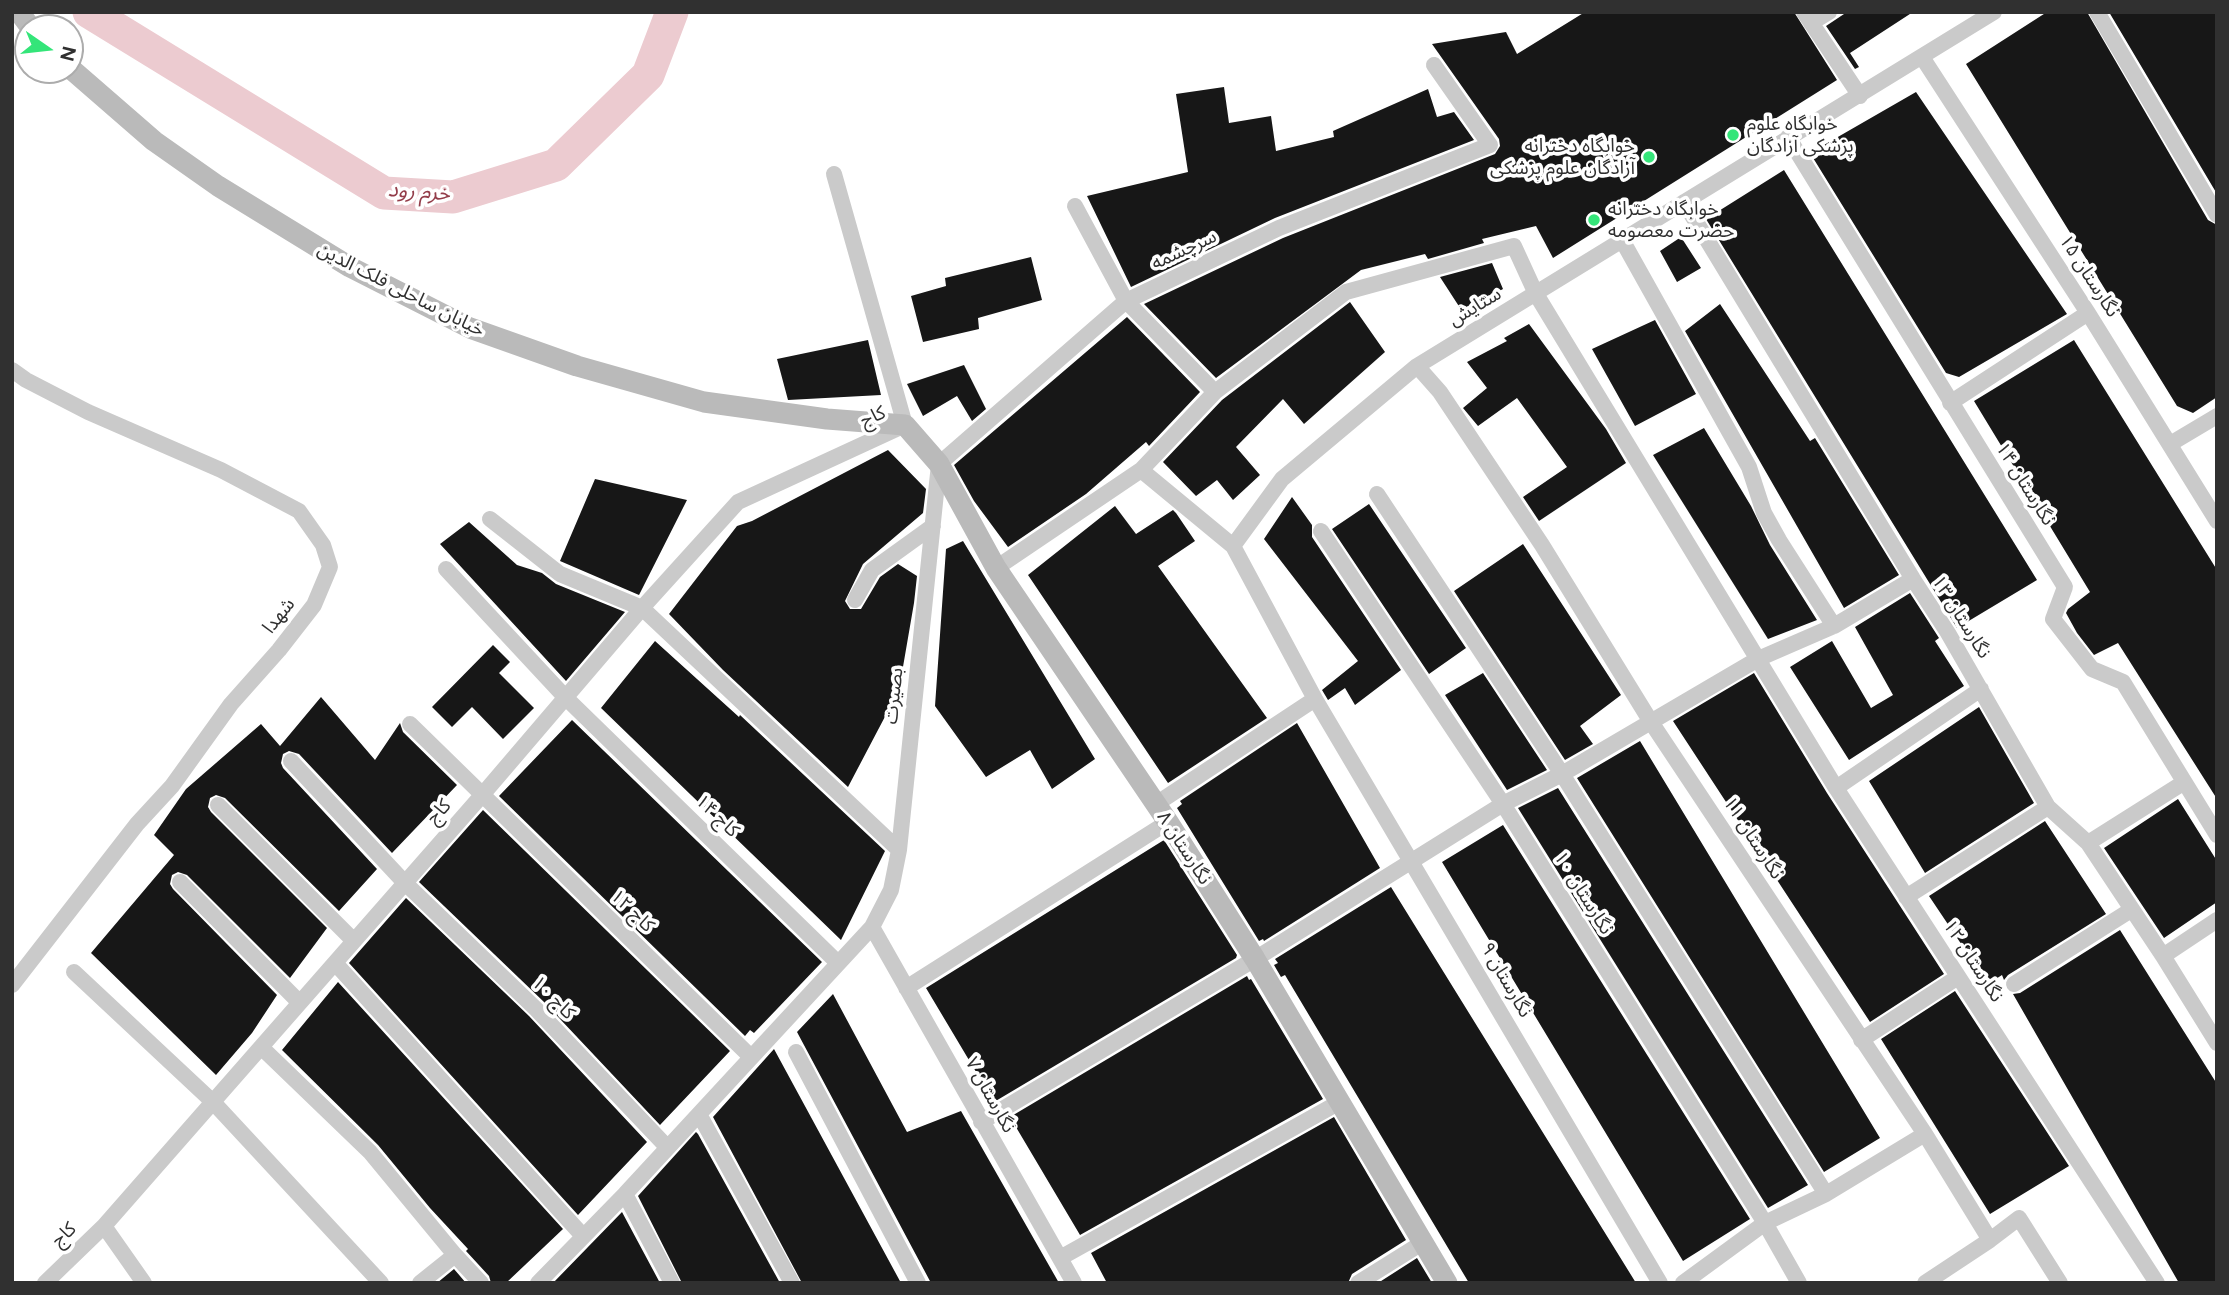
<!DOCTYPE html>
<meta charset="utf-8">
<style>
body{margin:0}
#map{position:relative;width:2229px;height:1295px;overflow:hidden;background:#fff;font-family:Figtree,sans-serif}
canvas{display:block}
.frame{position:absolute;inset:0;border:14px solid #303030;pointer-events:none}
.north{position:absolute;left:14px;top:14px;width:70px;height:70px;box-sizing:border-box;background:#fff;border:2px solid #acacac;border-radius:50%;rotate:104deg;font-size:19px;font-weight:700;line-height:28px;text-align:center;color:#303030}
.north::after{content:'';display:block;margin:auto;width:24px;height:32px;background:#34e579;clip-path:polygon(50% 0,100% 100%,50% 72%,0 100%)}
</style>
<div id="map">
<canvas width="2229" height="1295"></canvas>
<div class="frame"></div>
<div class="north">N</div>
</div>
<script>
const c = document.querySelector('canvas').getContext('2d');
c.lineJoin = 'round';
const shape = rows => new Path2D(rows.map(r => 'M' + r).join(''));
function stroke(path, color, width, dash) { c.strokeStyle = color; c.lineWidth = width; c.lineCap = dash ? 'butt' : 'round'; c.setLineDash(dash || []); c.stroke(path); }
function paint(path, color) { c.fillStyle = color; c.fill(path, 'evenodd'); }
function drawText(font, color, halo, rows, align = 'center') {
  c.font = font + ' Figtree,"Noto Sans Arabic",sans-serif'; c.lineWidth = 7; c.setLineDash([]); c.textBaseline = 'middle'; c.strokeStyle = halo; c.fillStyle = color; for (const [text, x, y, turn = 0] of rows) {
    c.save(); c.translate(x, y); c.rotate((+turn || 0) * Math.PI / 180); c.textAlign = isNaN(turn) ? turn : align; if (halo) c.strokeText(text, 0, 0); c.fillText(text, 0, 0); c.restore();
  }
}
stroke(shape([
 [89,12,384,193,453,197,556,165,648,75,672,12]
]), '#eccbd0', 33);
paint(shape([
 [1585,12,1794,12,1837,80,1553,258,1536,226,1482,239,1484,243,1428,259,1425,254,1361,270,1216,378,1144,304,1283,238,1495,154,1500,146,1499,139,1432,44,1506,32,1517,54],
 [1847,12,1913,12,1850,53,1859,67,1855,69,1826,26],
 [2047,12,2087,12,2208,220,2217,225,2217,397,2193,413,2177,406,1966,64],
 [2109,12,2217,12,2217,194],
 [1224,87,1229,123,1271,116,1276,151,1334,137,1333,131,1428,89,1437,117,1454,112,1474,140,1275,218,1131,287,1087,196,1188,172,1176,94],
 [1916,92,2067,314,1959,377,1946,373,1810,153],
 [1784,170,2037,580,1957,628,1706,219],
 [1681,237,1701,268,1677,282,1660,251],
 [1031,257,1042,300,978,318,979,329,923,342,911,296,946,286,945,278],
 [1492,263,1503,289,1462,311,1440,277],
 [1350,302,1385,352,1304,424,1283,399,1236,447,1260,475,1233,500,1217,480,1196,496,1163,462,1222,400],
 [1720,304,1810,441,1815,438,1899,575,1844,608,1685,331],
 [1127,317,1200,392,1149,446,1146,442,1086,494,1008,547,974,501,954,465],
 [1655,320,1696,394,1635,426,1592,349],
 [1529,324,1606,429,1626,463,1539,521,1523,497,1567,467,1517,398,1478,426,1463,408,1487,388,1467,362,1507,341,1504,338],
 [868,340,881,395,788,400,777,359],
 [2074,340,2217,570,2217,799,2118,643,2094,655,2077,633,2066,613,2068,609,2090,592,1974,401],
 [964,365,986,409,972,421,957,396,923,416,907,384],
 [1704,428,1751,506,1770,545,1817,620,1768,639,1653,455],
 [888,450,926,489,923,513,863,564,845,601,850,609,861,609,880,577,898,564,917,576,914,603,899,690,848,787,723,670,669,614,737,526,752,521],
 [595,479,687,500,639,595,560,561],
 [1292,497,1312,525,1312,537,1401,670,1355,705,1345,688,1328,700,1322,690,1358,661,1264,539],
 [1369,504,1466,648,1429,674,1332,529],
 [1115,506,1136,534,1173,510,1176,513,1195,541,1158,566,1267,718,1168,783,1028,575],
 [469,522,517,565,542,573,556,584,625,612,566,681,440,544],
 [963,541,1095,759,1052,789,1030,750,986,777,935,706,946,549],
 [1523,544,1621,695,1580,726,1593,744,1565,760,1454,591],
 [1910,593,1939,638,1935,641,1964,686,1849,760,1790,667,1832,641,1871,708,1893,695,1855,627],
 [655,641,739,717,740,715,885,851,841,940,601,708],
 [493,645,510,662,499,673,534,708,503,739,472,707,452,727,432,707],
 [1483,673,1547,770,1507,790,1445,695],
 [1754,673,1827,793,1944,974,1870,1022,1673,721],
 [321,697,375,760,400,723,403,732,457,785,392,853,299,754,289,751,283,754,281,763,283,768,377,869,339,911,225,798,216,795,210,798,208,807,211,812,327,928,290,978,187,875,178,872,172,875,170,884,173,889,277,995,252,1033,216,1075,91,953,174,855,154,835,186,789,261,724,280,746],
 [1979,707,2034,803,1925,873,1869,781],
 [572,720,822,962,754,1033,750,1030,745,1036,499,796],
 [1297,723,1380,868,1264,941,1263,939,1259,941,1177,808,1182,804,1180,801],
 [1640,741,1880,1138,1824,1172,1577,778],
 [1558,788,1808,1185,1768,1208,1518,808],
 [2178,799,2217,861,2217,902,2164,938,2104,848],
 [483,810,730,1051,660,1125,544,1002,419,882],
 [2045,821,2106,914,2008,975,2004,980,2002,975,1988,984,1929,896],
 [1503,825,1750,1219,1683,1261,1442,862],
 [1164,840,1237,955,1236,958,994,1102,926,988],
 [1391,887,1636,1283,1469,1283,1285,975,1281,977,1274,965,1278,963,1275,959],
 [406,898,529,1016,647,1142,578,1215,349,963],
 [2120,930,2217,1084,2217,1283,2179,1283,2013,994,2020,993],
 [1247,976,1249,980,1251,979,1323,1099,1080,1235,1010,1117],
 [338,982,563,1229,506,1283,491,1283,489,1276,466,1251,468,1249,430,1208,378,1145,282,1050],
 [1955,991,2069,1166,1990,1214,1881,1039],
 [833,994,907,1132,961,1111,1059,1283,931,1283,797,1032],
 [774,1049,901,1283,802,1283,713,1117],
 [1334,1117,1406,1240,1352,1274,1348,1283,1107,1283,1091,1253],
 [696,1132,698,1134,780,1283,682,1283,638,1196],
 [622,1212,660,1283,553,1283],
 [1417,1258,1432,1283,1378,1283],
 [454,1269,466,1283,437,1283]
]), '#171717');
stroke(shape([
 [1804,12,1860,96],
 [2097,12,2217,215],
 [1811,23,1829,12],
 [1922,57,2088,313,2217,521],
 [1788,137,2065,587,2053,619,2092,669,2123,682,2217,835],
 [1684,202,1913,579,1948,633,2048,807,2088,843,2163,956,2217,1043],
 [1075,206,1126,301,1215,392],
 [1622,240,1749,467,1764,513,1779,540,1834,626],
 [1417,366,1440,392,1542,545,1651,722,1925,1134,1990,1240,2019,1218,2060,1283],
 [12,370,26,380,88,412,221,470,299,511,323,545,330,567,314,605,279,650,231,704,172,786,137,824,12,985],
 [1950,403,2088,313],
 [2170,444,2217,416],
 [1141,470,1233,546],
 [1377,494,1562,774,1826,1194],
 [490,519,560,574,642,608,899,850],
 [1321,531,1503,804,1765,1223,1799,1283],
 [996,568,1141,470,1215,392,1346,292,1514,246,1536,294,1836,788,2157,1283],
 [446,569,566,698,838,963],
 [855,600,872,570,933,526],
 [410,724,751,1057],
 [291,761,405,883,536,1009,667,1147],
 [1836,788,1981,689],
 [218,805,354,941],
 [2088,843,2183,783],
 [180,882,299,1002],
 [1906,897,2048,807],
 [872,927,1074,1283],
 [2163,956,2217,920],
 [335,963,583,1236],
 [74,972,213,1102,381,1283],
 [2014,984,2131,910],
 [906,988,1168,822,1156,804,1315,699],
 [1861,1040,1958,977],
 [261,1047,370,1152,455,1255,481,1283],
 [796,1052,918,1283],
 [699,1114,792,1283],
 [981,1122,1255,959,1503,804,1562,774,1758,659,1834,626,1913,579],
 [625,1194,672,1283],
 [104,1226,144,1283],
 [1060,1258,1338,1103],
 [45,1283,104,1226,483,794,642,608,738,502,905,425,834,174],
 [420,1283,455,1255],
 [538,1283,625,1194,872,927,891,890,899,850,939,464,1126,301,1279,228,1490,145,1434,65],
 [1358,1283,1422,1243],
 [1660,1283,1315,699,1233,546,1282,479,1417,366,1994,12],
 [1683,1283,1765,1223,1826,1194,1925,1134],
 [1925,1283,1990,1240]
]), '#cacaca', 16);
stroke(shape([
 [19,12,31,28],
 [70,68,154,141,218,186,350,267,470,328,577,366,704,402,827,419,905,425,939,464,996,568,1168,822,1255,959,1447,1283]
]), '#bababa', 21);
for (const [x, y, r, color] of [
 [1733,135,7,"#34e579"],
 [1649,157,7,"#34e579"],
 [1594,220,7,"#34e579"]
]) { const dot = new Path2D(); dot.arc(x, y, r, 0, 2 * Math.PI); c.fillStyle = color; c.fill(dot); stroke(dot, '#fff', 2.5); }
drawText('19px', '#303030', '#fff', [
 ["خوابگاه علوم",1747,124],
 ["پزشکی آزادگان",1747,146],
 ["خوابگاه دخترانه",1635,146,"right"],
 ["آزادگان علوم پزشکی",1635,168,"right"],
 ["خوابگاه دخترانه",1608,209],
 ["حضرت معصومه",1608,231]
], 'left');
drawText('19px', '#303030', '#fff', [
 ["سرچشمه",1184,250,-25],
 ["نگارستان ۱۵",2089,276,57],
 ["خیابان ساحلی فلک الدین",401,290,27],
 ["ستایش",1475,307,-31],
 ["کاج",873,417,-25],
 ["نگارستان ۱۴",2025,484,58],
 ["شهدا",279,616,-52],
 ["نگارستان ۱۳",1961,617,58],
 ["بصیرت",894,696,-84],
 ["کاج",439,812,-48],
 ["کاج ۱۴",717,816,44],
 ["نگارستان ۱۱",1753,838,57],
 ["نگارستان ۸",1184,848,57],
 ["نگارستان ۱۰",1583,893,58],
 ["کاج ۱۲",632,911,44],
 ["نگارستان ۱۲",1973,961,57],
 ["نگارستان ۹",1506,980,60],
 ["کاج ۱۰",553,998,45],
 ["نگارستان ۷",990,1095,61],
 ["کاج",64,1235,-44]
]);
drawText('italic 21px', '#933d4a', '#fff', [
 ["خرم رود",419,192,4]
]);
</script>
